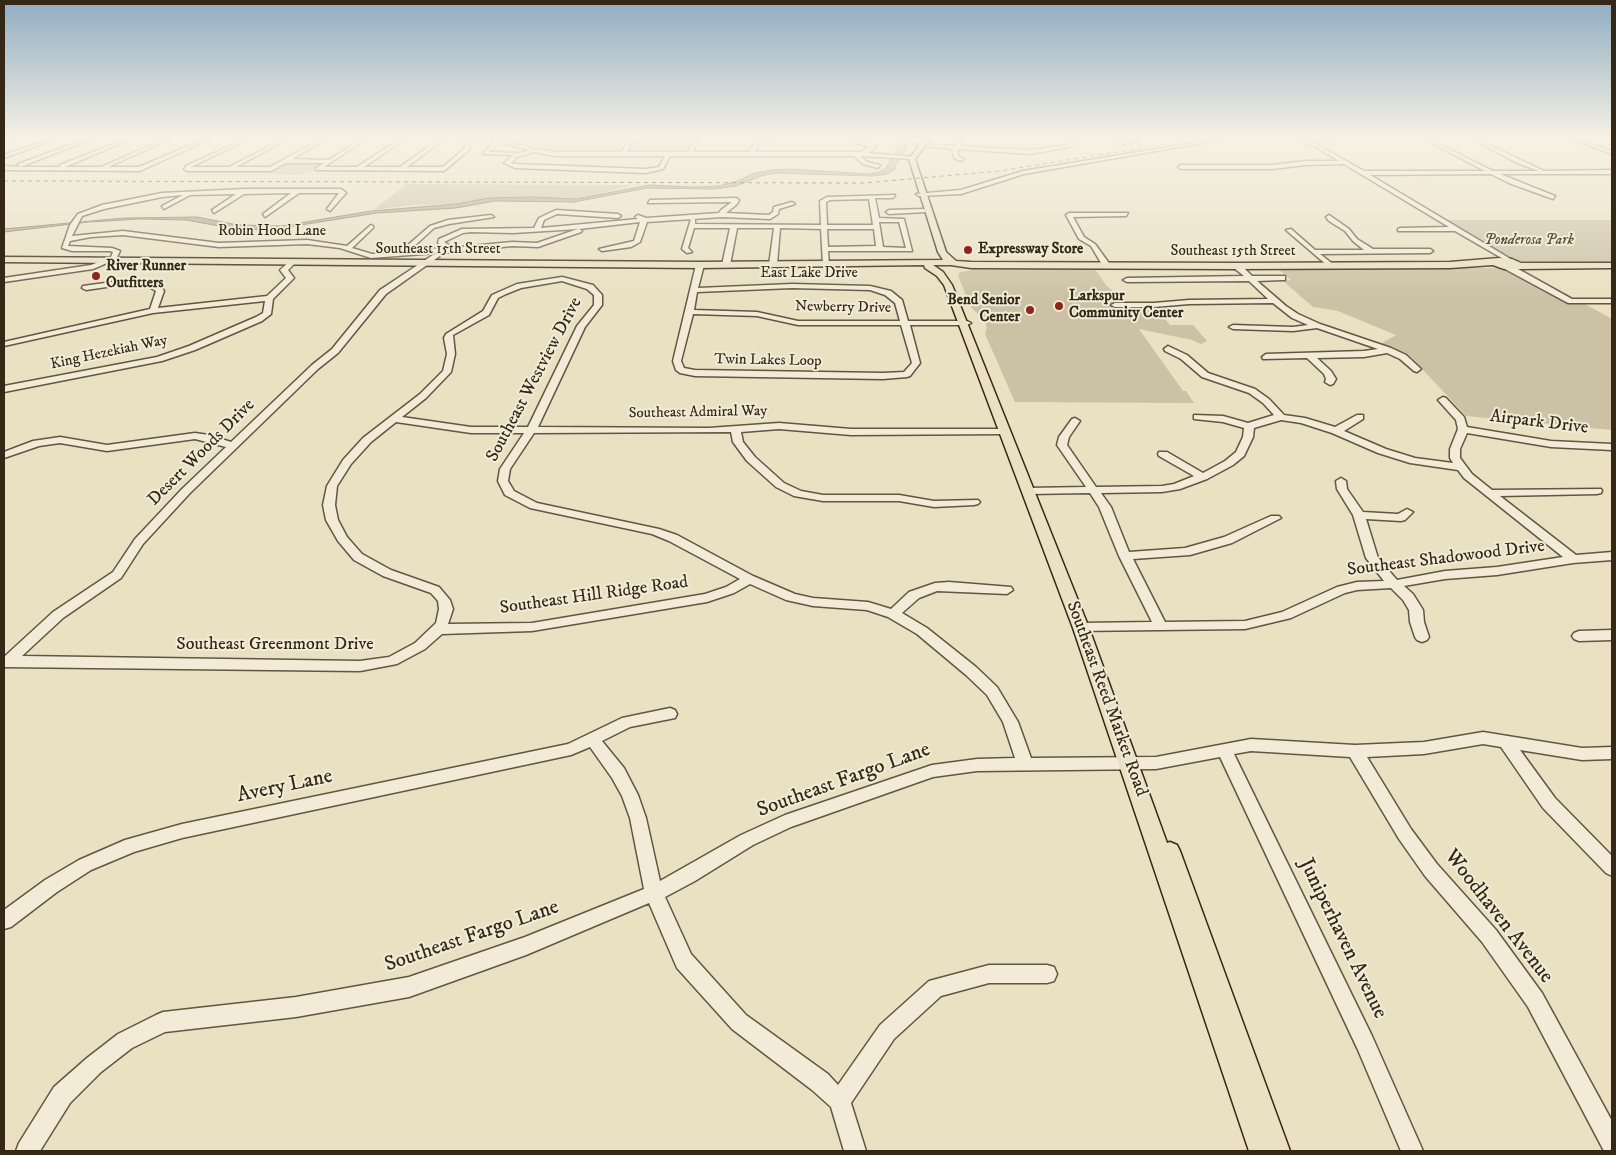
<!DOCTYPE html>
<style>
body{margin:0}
#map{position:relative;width:1616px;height:1155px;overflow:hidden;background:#eae0c2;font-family:"IM FELL DW Pica",serif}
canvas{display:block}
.frame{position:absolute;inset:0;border:5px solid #352816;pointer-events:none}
</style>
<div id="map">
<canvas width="1616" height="1155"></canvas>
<div class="frame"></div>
</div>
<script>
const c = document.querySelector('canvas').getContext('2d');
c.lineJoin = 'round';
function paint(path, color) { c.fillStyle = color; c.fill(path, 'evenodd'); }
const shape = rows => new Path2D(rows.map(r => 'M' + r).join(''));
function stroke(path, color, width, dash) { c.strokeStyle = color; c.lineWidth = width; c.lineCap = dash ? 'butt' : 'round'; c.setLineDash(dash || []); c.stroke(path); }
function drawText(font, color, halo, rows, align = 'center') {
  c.font = font + ' "IM FELL DW Pica",serif'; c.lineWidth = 4; c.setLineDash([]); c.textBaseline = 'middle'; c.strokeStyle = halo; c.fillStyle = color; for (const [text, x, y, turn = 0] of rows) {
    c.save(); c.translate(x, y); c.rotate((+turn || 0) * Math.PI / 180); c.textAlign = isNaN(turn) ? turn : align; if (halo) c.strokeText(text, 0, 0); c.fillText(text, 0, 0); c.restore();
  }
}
paint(shape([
 [693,139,687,153,563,152,508,140],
 [289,162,321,162,313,168,316,170,301,175,272,174,270,170,279,168],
 [407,184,631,185,588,198,493,197,452,204,412,205,373,210],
 [1445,220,1612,220,1612,262,1517,261],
 [1277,268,1520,268,1612,319,1612,430,1466,416,1412,358,1382,343,1396,335,1338,311,1313,307,1283,281,1291,280],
 [1095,269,1106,285,1115,293,1118,303,1123,309,1157,309,1170,325,1193,325,1207,341,1201,344,1192,340,1139,329,1183,391,1186,391,1194,403,1015,402,985,334,987,327,984,320,971,307,958,276,960,272,974,270]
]), '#cbc1a5');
const water = shape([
 [896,139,905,139,908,145,897,164,895,165,896,168,887,174,873,176,776,173,761,176,736,186,714,189,647,188,574,202,495,201,456,208,377,213,269,230,236,229,186,220,140,219,89,222,4,232,4,229,124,218,197,217,238,225,282,226,371,211,456,204,489,198,532,197,577,199,649,185,694,187,719,186,738,181,754,173,773,170,790,169,869,174,880,172,886,168,900,143,896,139]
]);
paint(water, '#aca188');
stroke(water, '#7c715a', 1);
const minor = shape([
 [12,139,18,139,4,144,4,141,12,139],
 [50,139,55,139,4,158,4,155,50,139],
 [87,139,92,139,20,167,60,167,60,165,126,139,131,139,65,167,101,167,165,139,170,139,108,167,139,167,205,139,210,139,140,171,4,170,4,166,20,167,18,164,87,139],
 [244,139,249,139,191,167,229,167,283,139,288,139,236,167,270,167,321,139,326,139,292,159,329,160,361,139,366,139,324,167,357,167,400,139,405,139,364,167,400,167,439,139,444,139,407,167,443,167,465,148,465,144,456,139,466,141,485,139,469,143,470,149,444,171,316,170,316,168,324,163,286,163,271,171,187,171,184,169,186,166,244,139],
 [492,139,499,139,534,149,556,152,622,152,629,139,633,139,627,152,688,152,694,139,698,139,693,152,750,152,755,140,765,139,777,139,759,142,755,152,861,152,869,147,846,139,852,139,874,144,875,148,868,153,915,157,912,159,860,156,867,162,880,165,878,168,863,164,854,156,670,156,663,169,646,173,515,168,504,163,513,155,483,154,495,141,492,139],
 [500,142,529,150,520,153,489,152,500,142],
 [534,152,556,156,665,156,659,167,646,169,516,164,511,163,517,157,534,152],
 [961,139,965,139,960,146,1030,150,1068,145,1072,143,1070,139,1074,139,1077,143,1069,147,1030,154,957,149,958,156,964,159,961,161,954,158,952,149,916,145,918,144,955,146,961,139],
 [1112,139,1125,141,1136,139,1138,141,1125,144,1112,139],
 [1217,139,1225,139,1024,174,961,194,919,196,916,194,961,190,1023,171,1217,139],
 [1303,139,1335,139,1333,140,1311,141,1364,171,1485,171,1424,139,1429,139,1493,171,1539,171,1517,163,1472,139,1477,139,1544,171,1612,170,1612,174,1500,174,1555,196,1553,199,1509,183,1491,174,1370,175,1514,261,1516,262,1512,264,1455,231,1398,231,1398,229,1400,228,1449,227,1344,164,1306,165,1272,169,1181,169,1178,167,1181,165,1272,165,1306,161,1339,161,1316,147,1301,141,1303,139],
 [1572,139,1577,139,1612,151,1612,154,1572,139],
 [245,189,341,189,346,193,330,211,327,209,339,193,299,193,265,217,263,214,291,193,244,194,214,213,212,210,236,194,190,195,164,209,162,206,183,195,162,197,104,209,82,216,72,236,123,231,219,243,307,240,347,246,371,225,373,226,373,228,352,248,372,254,388,254,400,252,430,226,448,220,491,215,494,217,449,224,434,228,410,250,426,248,441,249,444,247,438,243,439,239,462,229,534,228,539,218,556,210,618,214,621,216,618,218,557,214,544,220,541,228,638,219,635,217,638,215,646,218,719,213,721,210,732,202,648,203,650,200,736,198,739,200,737,204,726,213,769,215,773,212,774,207,792,202,795,204,779,209,778,214,770,219,722,217,647,222,640,242,631,247,602,251,599,249,634,241,640,222,579,229,582,231,581,232,538,247,512,246,444,253,386,294,338,353,318,369,190,493,143,544,121,578,63,618,22,656,360,661,389,657,415,643,436,623,439,609,438,601,431,593,383,576,354,560,338,541,326,520,323,505,327,486,343,460,363,438,420,394,443,371,447,354,444,338,446,334,483,311,492,295,517,284,562,277,593,285,602,295,602,305,585,327,538,427,709,428,779,423,851,429,1009,429,1010,431,1005,434,851,435,779,429,741,432,743,442,755,457,784,483,801,491,823,495,899,495,934,501,978,500,980,502,978,504,974,505,934,507,899,501,823,501,794,496,776,487,747,461,733,442,731,432,534,433,510,469,508,481,514,491,537,503,659,529,677,535,753,576,795,594,813,598,868,602,891,609,909,592,935,583,949,582,1011,587,1013,590,1007,594,937,591,919,598,902,613,927,628,976,667,997,687,1018,722,1031,758,1156,757,1251,739,1355,745,1424,742,1483,732,1582,748,1612,747,1612,759,1582,760,1520,750,1555,798,1612,856,1612,876,1606,873,1543,808,1501,747,1483,744,1424,754,1367,757,1411,829,1437,864,1496,930,1542,993,1612,1121,1612,1151,1604,1151,1528,1007,1482,942,1425,876,1399,839,1350,757,1251,751,1234,754,1372,1036,1423,1151,1401,1151,1358,1050,1220,757,1156,769,977,771,933,777,791,827,753,845,695,881,665,897,691,954,746,1015,828,1074,838,1085,880,1025,929,981,989,965,1047,965,1054,967,1057,974,1054,981,1047,983,989,983,941,996,894,1039,851,1103,866,1151,844,1151,831,1107,812,1090,732,1029,677,968,649,903,526,955,409,997,296,1017,165,1032,132,1048,101,1072,70,1103,40,1151,16,1151,19,1143,54,1087,87,1058,118,1034,156,1015,163,1012,296,997,409,977,525,937,644,889,630,818,622,796,612,778,590,747,571,755,182,838,134,852,91,870,57,892,11,927,4,929,4,910,45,880,79,860,125,840,182,824,568,744,622,718,670,708,675,710,677,714,675,718,630,727,602,741,624,768,638,795,646,818,660,881,741,835,785,815,932,765,977,759,1015,758,1003,722,987,695,966,675,917,634,888,617,867,610,813,606,786,600,750,584,734,593,707,602,532,631,442,634,425,649,397,664,360,671,4,667,4,657,53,612,113,572,135,539,182,489,226,447,195,439,107,451,60,443,39,446,4,458,4,452,33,441,60,437,107,445,195,433,209,435,231,442,312,365,332,349,380,290,436,253,371,258,340,248,307,244,219,247,123,235,91,237,70,241,68,246,112,248,120,251,116,259,93,269,4,282,4,278,91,265,111,257,113,252,110,251,72,251,62,248,70,225,78,214,102,205,162,193,245,189],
 [578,229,537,243,512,242,450,248,449,245,444,242,463,233,471,232,513,233,578,229],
 [562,281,587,289,594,295,594,305,577,326,528,427,471,427,402,417,426,398,451,372,455,354,453,335,489,315,498,298,506,294,521,288,562,281],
 [396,422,471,433,524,433,500,469,498,481,505,495,530,508,652,534,669,541,740,579,726,587,705,594,532,623,448,624,453,609,450,600,439,587,391,570,362,554,347,537,338,520,335,505,337,486,351,464,371,442,396,422],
 [895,195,893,198,875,198,879,218,904,219,912,251,828,251,829,264,823,265,821,229,780,228,777,265,773,267,769,265,774,228,737,228,730,265,726,267,722,265,730,228,694,228,688,248,692,252,687,253,682,249,691,219,695,219,695,224,821,225,820,201,827,197,895,195],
 [869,199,873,225,827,225,826,202,830,200,869,199],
 [879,222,899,222,906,248,883,247,879,222],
 [827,229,874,229,876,246,828,247,827,229],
 [924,209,926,212,889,214,886,212,889,210,924,209],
 [1128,213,1126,216,1073,217,1084,237,1095,244,1111,266,1107,268,1104,268,1091,246,1079,239,1066,215,1069,213,1128,213],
 [1329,215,1349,229,1357,239,1373,249,1430,249,1433,251,1430,253,1320,254,1334,265,1328,266,1286,230,1291,229,1315,250,1364,250,1353,241,1345,231,1329,221,1326,217,1329,215],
 [289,262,295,263,288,270,294,278,273,299,271,314,262,321,195,350,162,361,4,392,4,386,157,357,189,346,256,317,263,313,265,301,153,313,4,346,4,342,150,309,156,291,146,285,120,285,86,290,82,288,83,286,120,281,150,281,161,286,164,291,158,308,267,296,286,278,280,270,289,262],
 [700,263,704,265,698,288,792,284,870,286,891,291,902,300,908,321,967,321,971,323,967,325,910,325,920,363,910,376,907,377,883,379,695,376,680,373,676,370,673,361,696,265,700,263],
 [792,288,870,290,885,295,895,303,900,321,798,321,757,312,694,310,697,292,792,288],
 [693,314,757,316,798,325,901,325,912,363,904,372,883,373,695,370,684,368,681,361,693,314],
 [1234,264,1240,264,1252,276,1285,276,1285,280,1282,280,1257,281,1286,306,1298,314,1320,324,1391,348,1406,355,1421,369,1417,372,1414,371,1400,359,1387,353,1364,357,1317,358,1331,371,1336,379,1333,384,1330,385,1325,382,1326,379,1324,374,1307,358,1263,359,1262,357,1266,354,1364,351,1378,349,1317,328,1293,331,1233,329,1229,327,1233,325,1293,327,1308,325,1292,318,1273,303,1189,304,1154,307,1115,307,1111,305,1115,303,1154,303,1189,300,1268,299,1249,281,1127,282,1123,280,1127,278,1244,276,1234,268,1234,264],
 [1505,265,1511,265,1572,299,1612,299,1612,303,1568,303,1505,269,1505,265],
 [1168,346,1187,355,1208,373,1255,389,1269,399,1284,415,1305,418,1335,427,1357,415,1363,415,1363,419,1344,431,1386,449,1415,458,1453,463,1450,458,1450,449,1458,429,1456,420,1438,400,1443,397,1446,398,1464,417,1467,427,1551,441,1612,444,1612,450,1551,447,1467,433,1460,449,1460,458,1472,474,1492,490,1601,489,1602,491,1601,493,1597,494,1500,496,1576,555,1612,552,1612,560,1573,563,1497,575,1445,579,1404,586,1413,594,1423,610,1424,622,1429,637,1427,640,1422,642,1417,640,1415,637,1410,622,1409,610,1403,600,1391,588,1357,590,1345,593,1291,618,1245,629,1076,631,1074,628,1076,625,1081,623,1152,622,1119,556,1099,507,1090,493,1028,494,1023,491,1028,488,1086,487,1057,445,1059,437,1072,419,1075,418,1080,421,1069,437,1067,445,1096,487,1162,486,1174,484,1194,476,1159,456,1158,454,1159,452,1167,452,1203,473,1225,461,1236,452,1243,437,1244,428,1223,422,1194,419,1194,415,1223,416,1248,423,1274,415,1263,403,1249,393,1202,377,1181,359,1165,351,1164,349,1168,346],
 [1281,420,1301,423,1332,433,1378,453,1410,463,1458,470,1464,478,1563,557,1497,567,1445,571,1397,580,1378,558,1366,519,1401,521,1405,520,1413,512,1407,509,1398,514,1363,512,1347,489,1346,481,1341,478,1336,481,1337,489,1353,515,1366,558,1384,581,1357,582,1337,587,1282,612,1245,621,1165,622,1133,559,1190,555,1232,543,1281,518,1279,516,1271,516,1224,537,1185,548,1129,552,1111,507,1101,493,1162,492,1180,489,1207,479,1233,465,1244,456,1253,437,1254,428,1281,420],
 [1612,630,1612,640,1579,641,1574,639,1572,636,1574,633,1579,631,1612,630]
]);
const major = shape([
 [924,139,930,139,915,159,946,252,956,261,971,262,1237,263,1450,262,1499,258,1512,259,1521,263,1612,263,1612,268,1519,269,1504,269,1493,265,1450,268,1237,269,971,268,951,265,933,265,943,272,952,285,1089,628,1167,843,1170,842,1177,845,1180,851,1290,1151,1249,1151,1073,628,944,285,937,276,925,268,924,265,700,268,4,262,4,257,700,262,943,260,938,252,909,159,924,139]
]);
stroke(minor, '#625641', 3);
stroke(major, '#352816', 3);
paint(minor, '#f1ebd7');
paint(major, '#eae0c2');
stroke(shape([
 [4,181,864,183,1000,171,1197,139]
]), '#352816', 1, [4, 4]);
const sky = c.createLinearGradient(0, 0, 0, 300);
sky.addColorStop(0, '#90acc2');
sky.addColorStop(0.46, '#f6f1e4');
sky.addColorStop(1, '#f6f1e400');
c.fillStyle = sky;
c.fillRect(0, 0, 1616, 300);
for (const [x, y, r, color] of [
 [968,250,5,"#8f2418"],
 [96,276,5,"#8f2418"],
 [1059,306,5,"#8f2418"],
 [1030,310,5,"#8f2418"]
]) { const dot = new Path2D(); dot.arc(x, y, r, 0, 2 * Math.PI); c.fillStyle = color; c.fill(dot); stroke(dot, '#f1ebd7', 2); }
drawText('15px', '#352816', '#f1ebd7', [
 ["Robin Hood Lane",272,232],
 ["Southeast 15th Street",438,250],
 ["Southeast 15th Street",1233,252],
 ["East Lake Drive",809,274],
 ["Newberry Drive",843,308,1],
 ["King Hezekiah Way",109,353,-12],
 ["Twin Lakes Loop",768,361,1],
 ["Southeast Admiral Way",698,413,-1]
]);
drawText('italic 15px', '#5a4e3a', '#f1ebd7', [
 ["Ponderosa Park",1529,241]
]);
drawText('bold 15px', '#352816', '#f1ebd7', [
 ["Expressway Store",978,250],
 ["River Runner",106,267],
 ["Outfitters",106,284],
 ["Larkspur",1069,297],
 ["Community Center",1069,314],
 ["Bend Senior",1020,301,"right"],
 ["Center",1020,318,"right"]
], 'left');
drawText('18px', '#352816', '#f1ebd7', [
 ["Southeast Westview Drive",535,380,-62],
 ["Airpark Drive",1539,423,7],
 ["Desert Woods Drive",202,453,-45],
 ["Southeast Shadowood Drive",1446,559,-7],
 ["Southeast Hill Ridge Road",594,596,-8],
 ["Southeast Greenmont Drive",275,645],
 ["Southeast Reed Market Road",1106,699,70]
]);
drawText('21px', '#352816', '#f1ebd7', [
 ["Southeast Fargo Lane",844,781,-20],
 ["Avery Lane",285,787,-12],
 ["Woodhaven Avenue",1498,917,52],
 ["Southeast Fargo Lane",472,937,-19],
 ["Juniperhaven Avenue",1342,939,64]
]);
</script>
